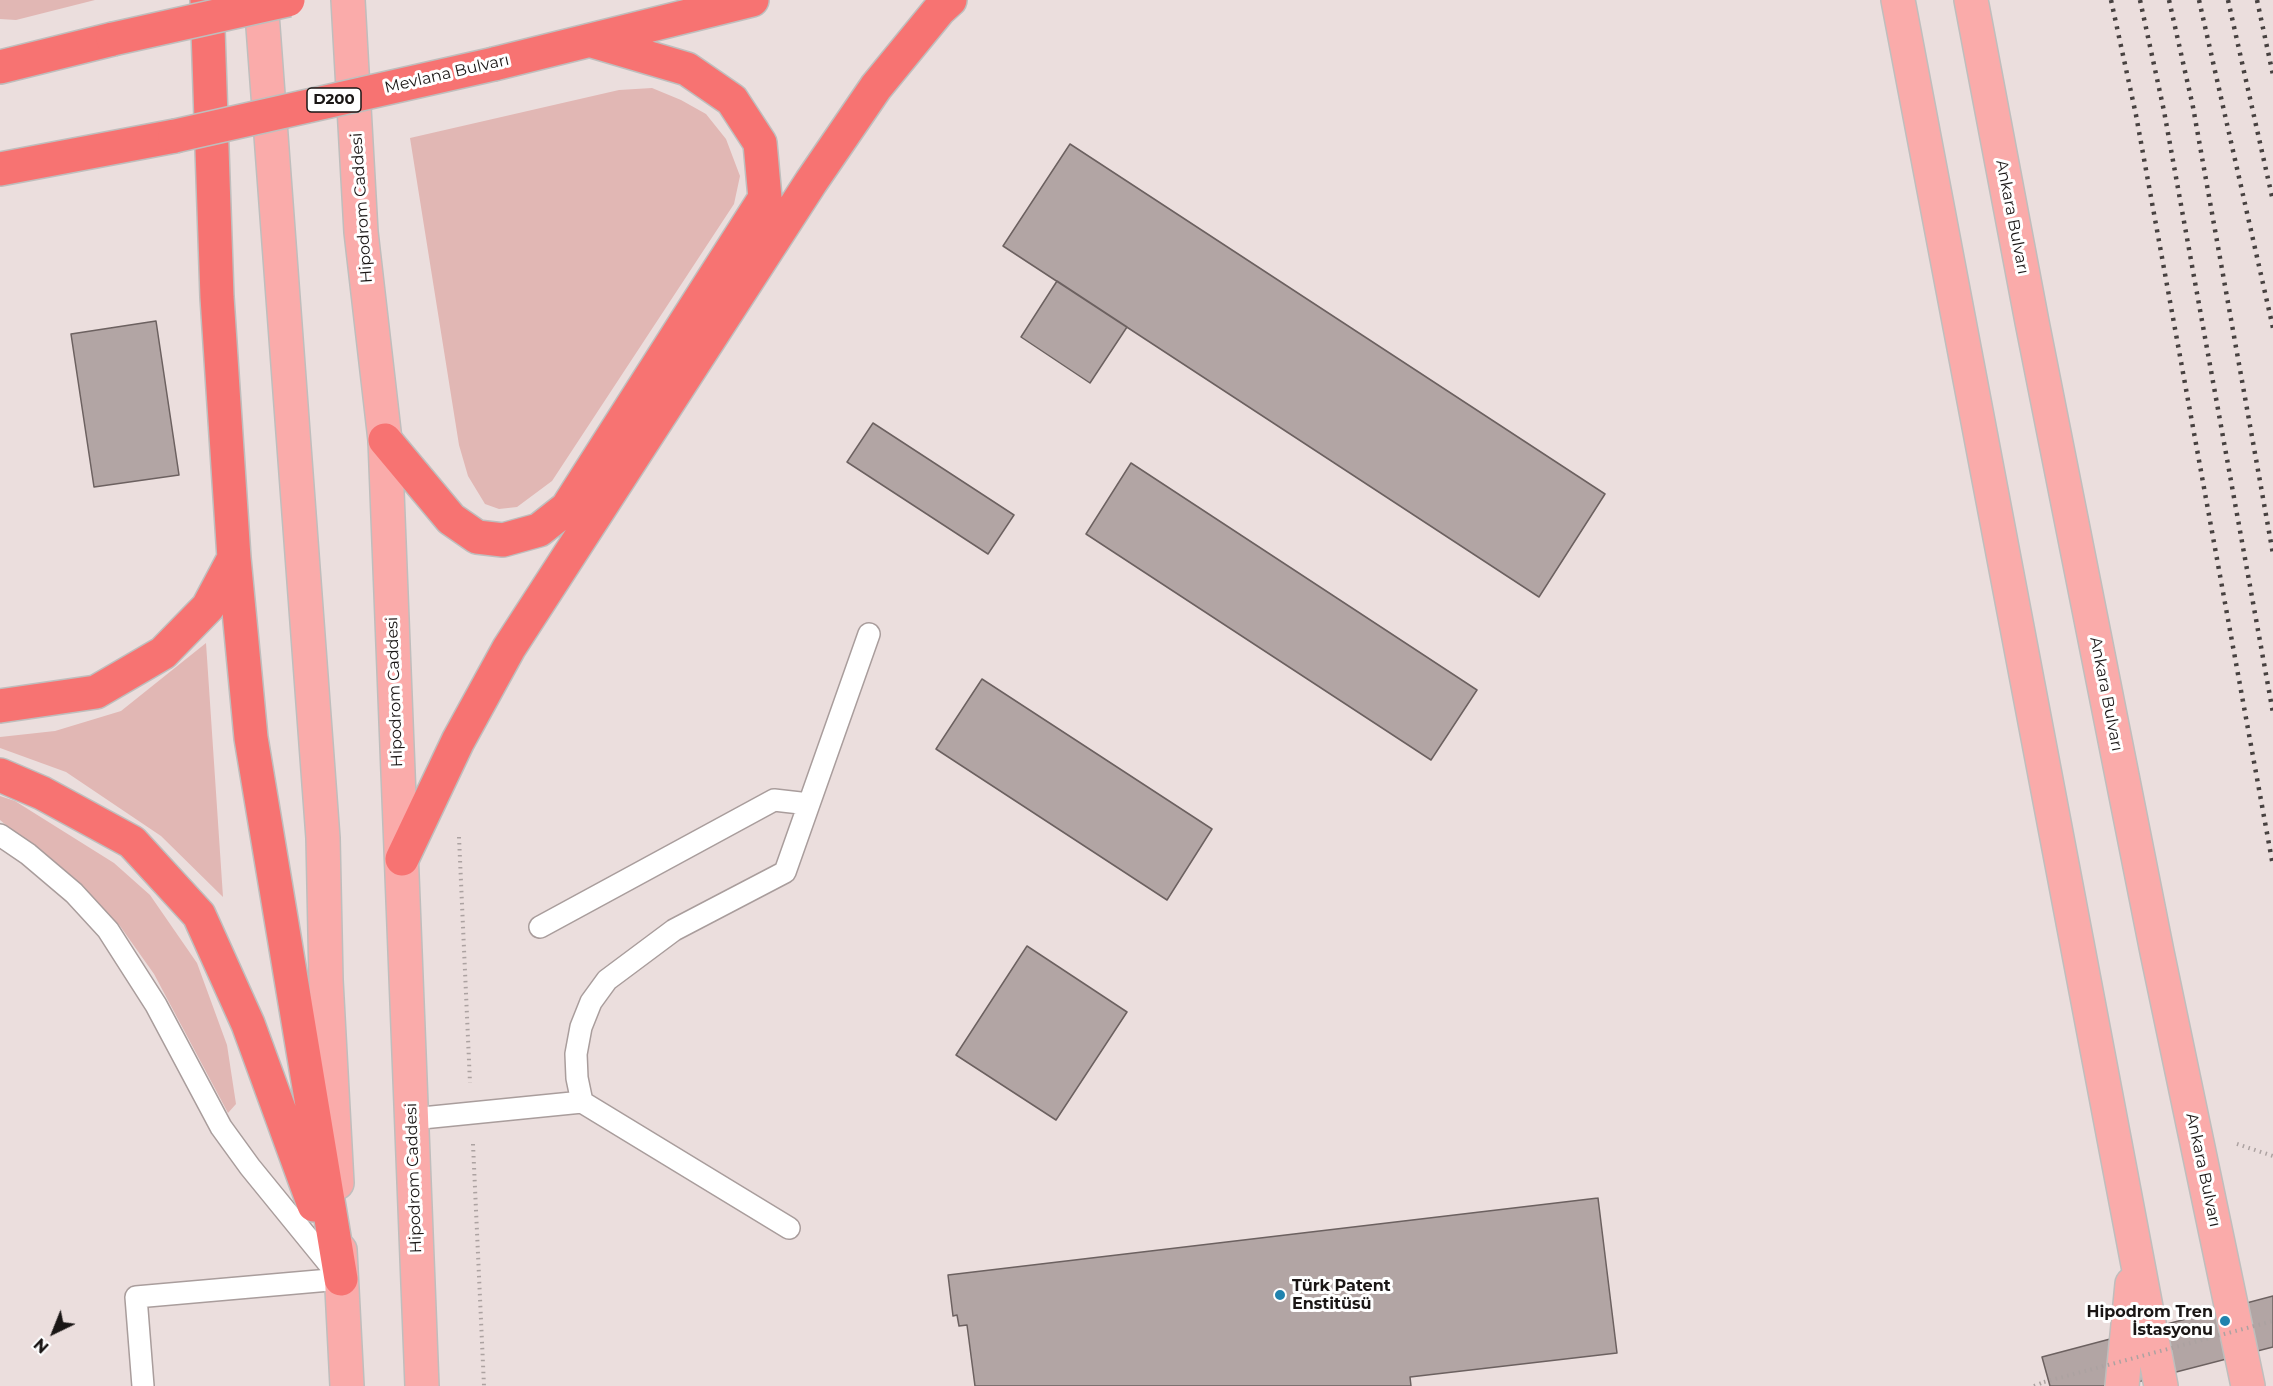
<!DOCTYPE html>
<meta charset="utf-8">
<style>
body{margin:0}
#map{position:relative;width:2273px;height:1386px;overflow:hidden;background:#ebdedd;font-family:Montserrat,sans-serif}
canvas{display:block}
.north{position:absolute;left:24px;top:1302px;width:60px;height:60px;-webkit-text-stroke:4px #fff;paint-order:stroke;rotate:223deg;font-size:16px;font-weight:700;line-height:24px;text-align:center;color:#1a1615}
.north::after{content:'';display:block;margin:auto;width:21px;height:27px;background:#1a1615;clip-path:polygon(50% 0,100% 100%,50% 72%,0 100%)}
</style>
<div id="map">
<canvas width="2273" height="1386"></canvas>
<div class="north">N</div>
</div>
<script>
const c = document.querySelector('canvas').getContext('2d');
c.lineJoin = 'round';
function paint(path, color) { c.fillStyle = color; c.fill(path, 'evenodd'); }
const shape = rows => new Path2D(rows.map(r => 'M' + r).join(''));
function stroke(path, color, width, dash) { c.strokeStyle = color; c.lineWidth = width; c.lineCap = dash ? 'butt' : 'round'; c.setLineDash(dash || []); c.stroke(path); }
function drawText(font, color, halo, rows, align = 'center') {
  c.font = font + ' Montserrat,sans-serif'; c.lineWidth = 6; c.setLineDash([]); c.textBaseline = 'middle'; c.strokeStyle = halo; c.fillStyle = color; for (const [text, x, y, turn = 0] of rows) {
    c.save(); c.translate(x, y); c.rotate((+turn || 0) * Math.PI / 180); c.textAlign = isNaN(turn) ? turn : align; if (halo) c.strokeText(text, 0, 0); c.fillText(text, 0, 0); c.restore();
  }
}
paint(shape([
 [0,0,95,0,16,20,0,19],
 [652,88,681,100,706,114,726,139,740,176,734,204,552,481,517,507,499,509,485,504,468,476,459,445,410,138,619,90],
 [206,643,223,897,161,836,66,772,0,748,0,737,55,731,121,711],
 [0,796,15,801,114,863,150,895,197,963,227,1045,236,1104,228,1113,154,974,120,926,88,894,0,820]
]), '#e1b7b4');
const building = shape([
 [1070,144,1605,494,1539,597,1003,246,1070,144],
 [1057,281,1127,327,1090,383,1021,337,1057,281],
 [156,321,179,475,94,487,71,334,156,321],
 [873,423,1014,515,988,554,847,462,873,423],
 [1131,463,1477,690,1431,760,1086,534,1131,463],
 [982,679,1212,829,1167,900,936,749,982,679],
 [1027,946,1127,1012,1056,1120,956,1055,1027,946],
 [1598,1198,1617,1353,1410,1377,1411,1386,975,1386,967,1325,959,1326,957,1315,953,1316,948,1275,1598,1198],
 [2273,1296,2273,1347,2122,1386,2050,1386,2042,1357,2273,1296]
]);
paint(building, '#b2a5a4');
stroke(building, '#6c6160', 1.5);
const lane = shape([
 [0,835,28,854,74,893,108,930,156,1005,221,1127,250,1167,338,1275],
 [540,927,774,800,809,804],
 [412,1119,582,1102],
 [789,1228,582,1102,577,1078,576,1054,581,1027,591,1002,607,980,674,930,785,872,869,634],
 [143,1386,136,1297,341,1279]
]);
const primary = shape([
 [261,0,323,838,326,980,337,1183],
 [348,0,361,232,385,440,422,1386],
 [1898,0,2161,1386],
 [1971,0,2032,322,2157,952,2248,1386],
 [340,1250,347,1386],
 [2122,1386,2132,1284]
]);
const highway = shape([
 [207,0,217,297,234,558,251,738,341,1279],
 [494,64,752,0],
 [0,67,113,39],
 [0,169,175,136],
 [385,440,451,519,477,537,503,540,539,530,567,508,765,198,760,143,732,100,687,69,592,41],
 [0,706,96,692,163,653,208,607,234,558],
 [0,775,42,793,132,842,199,915,248,1024,314,1205],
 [402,859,458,741,509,648,811,182,876,87,939,10,950,0]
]);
stroke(lane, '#a99d9c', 24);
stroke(primary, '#bfbebd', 36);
stroke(highway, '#bfbebd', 36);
stroke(shape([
 [459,837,470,1083],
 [473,1144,484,1386],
 [2237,1144,2273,1156],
 [2034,1386,2044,1382]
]), '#aca2a1', 4, [1.5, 4.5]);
stroke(lane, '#fff', 21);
stroke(primary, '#faabaa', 33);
stroke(highway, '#f77372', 33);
stroke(shape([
 [2111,0,2136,115,2273,866],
 [2140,0,2164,111,2273,713],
 [2169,0,2193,107,2273,554],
 [2199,0,2273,328],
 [2228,0,2273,201],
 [2257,0,2273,75]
]), '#474140', 4.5, [3, 6]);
const highwayBridge = shape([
 [113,39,288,0],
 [175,136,494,64]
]);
stroke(highwayBridge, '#bfbebd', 36, []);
stroke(shape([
 [2044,1382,2273,1321]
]), '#aca2a1', 4, [1.5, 4.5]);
stroke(highwayBridge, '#f77372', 33);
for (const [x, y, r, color] of [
 [1280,1295,6,"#2083ae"],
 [2225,1321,6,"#2083ae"]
]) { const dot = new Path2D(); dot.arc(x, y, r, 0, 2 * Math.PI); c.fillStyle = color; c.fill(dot); stroke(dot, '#fff', 2); }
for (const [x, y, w] of [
 [334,100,54]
]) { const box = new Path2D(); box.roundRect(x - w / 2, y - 12, w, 24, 4.5); c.fillStyle = '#fff'; c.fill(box); stroke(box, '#1a1615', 1.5); }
drawText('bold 15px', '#1a1615', null, [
 ["D200",334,100]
]);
drawText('16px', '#1a1615', '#fff', [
 ["Mevlana Bulvarı",447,74,-13],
 ["Hipodrom Caddesi",362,208,-94],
 ["Ankara Bulvarı",2012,217,79],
 ["Hipodrom Caddesi",395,692,-92],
 ["Ankara Bulvarı",2106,694,79],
 ["Ankara Bulvarı",2203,1170,78],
 ["Hipodrom Caddesi",414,1178,-92]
]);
drawText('bold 16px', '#1a1615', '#fff', [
 ["Türk Patent",1292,1286],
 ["Enstitüsü",1292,1304],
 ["Hipodrom Tren",2213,1312,"right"],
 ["İstasyonu",2213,1330,"right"]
], 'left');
</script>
